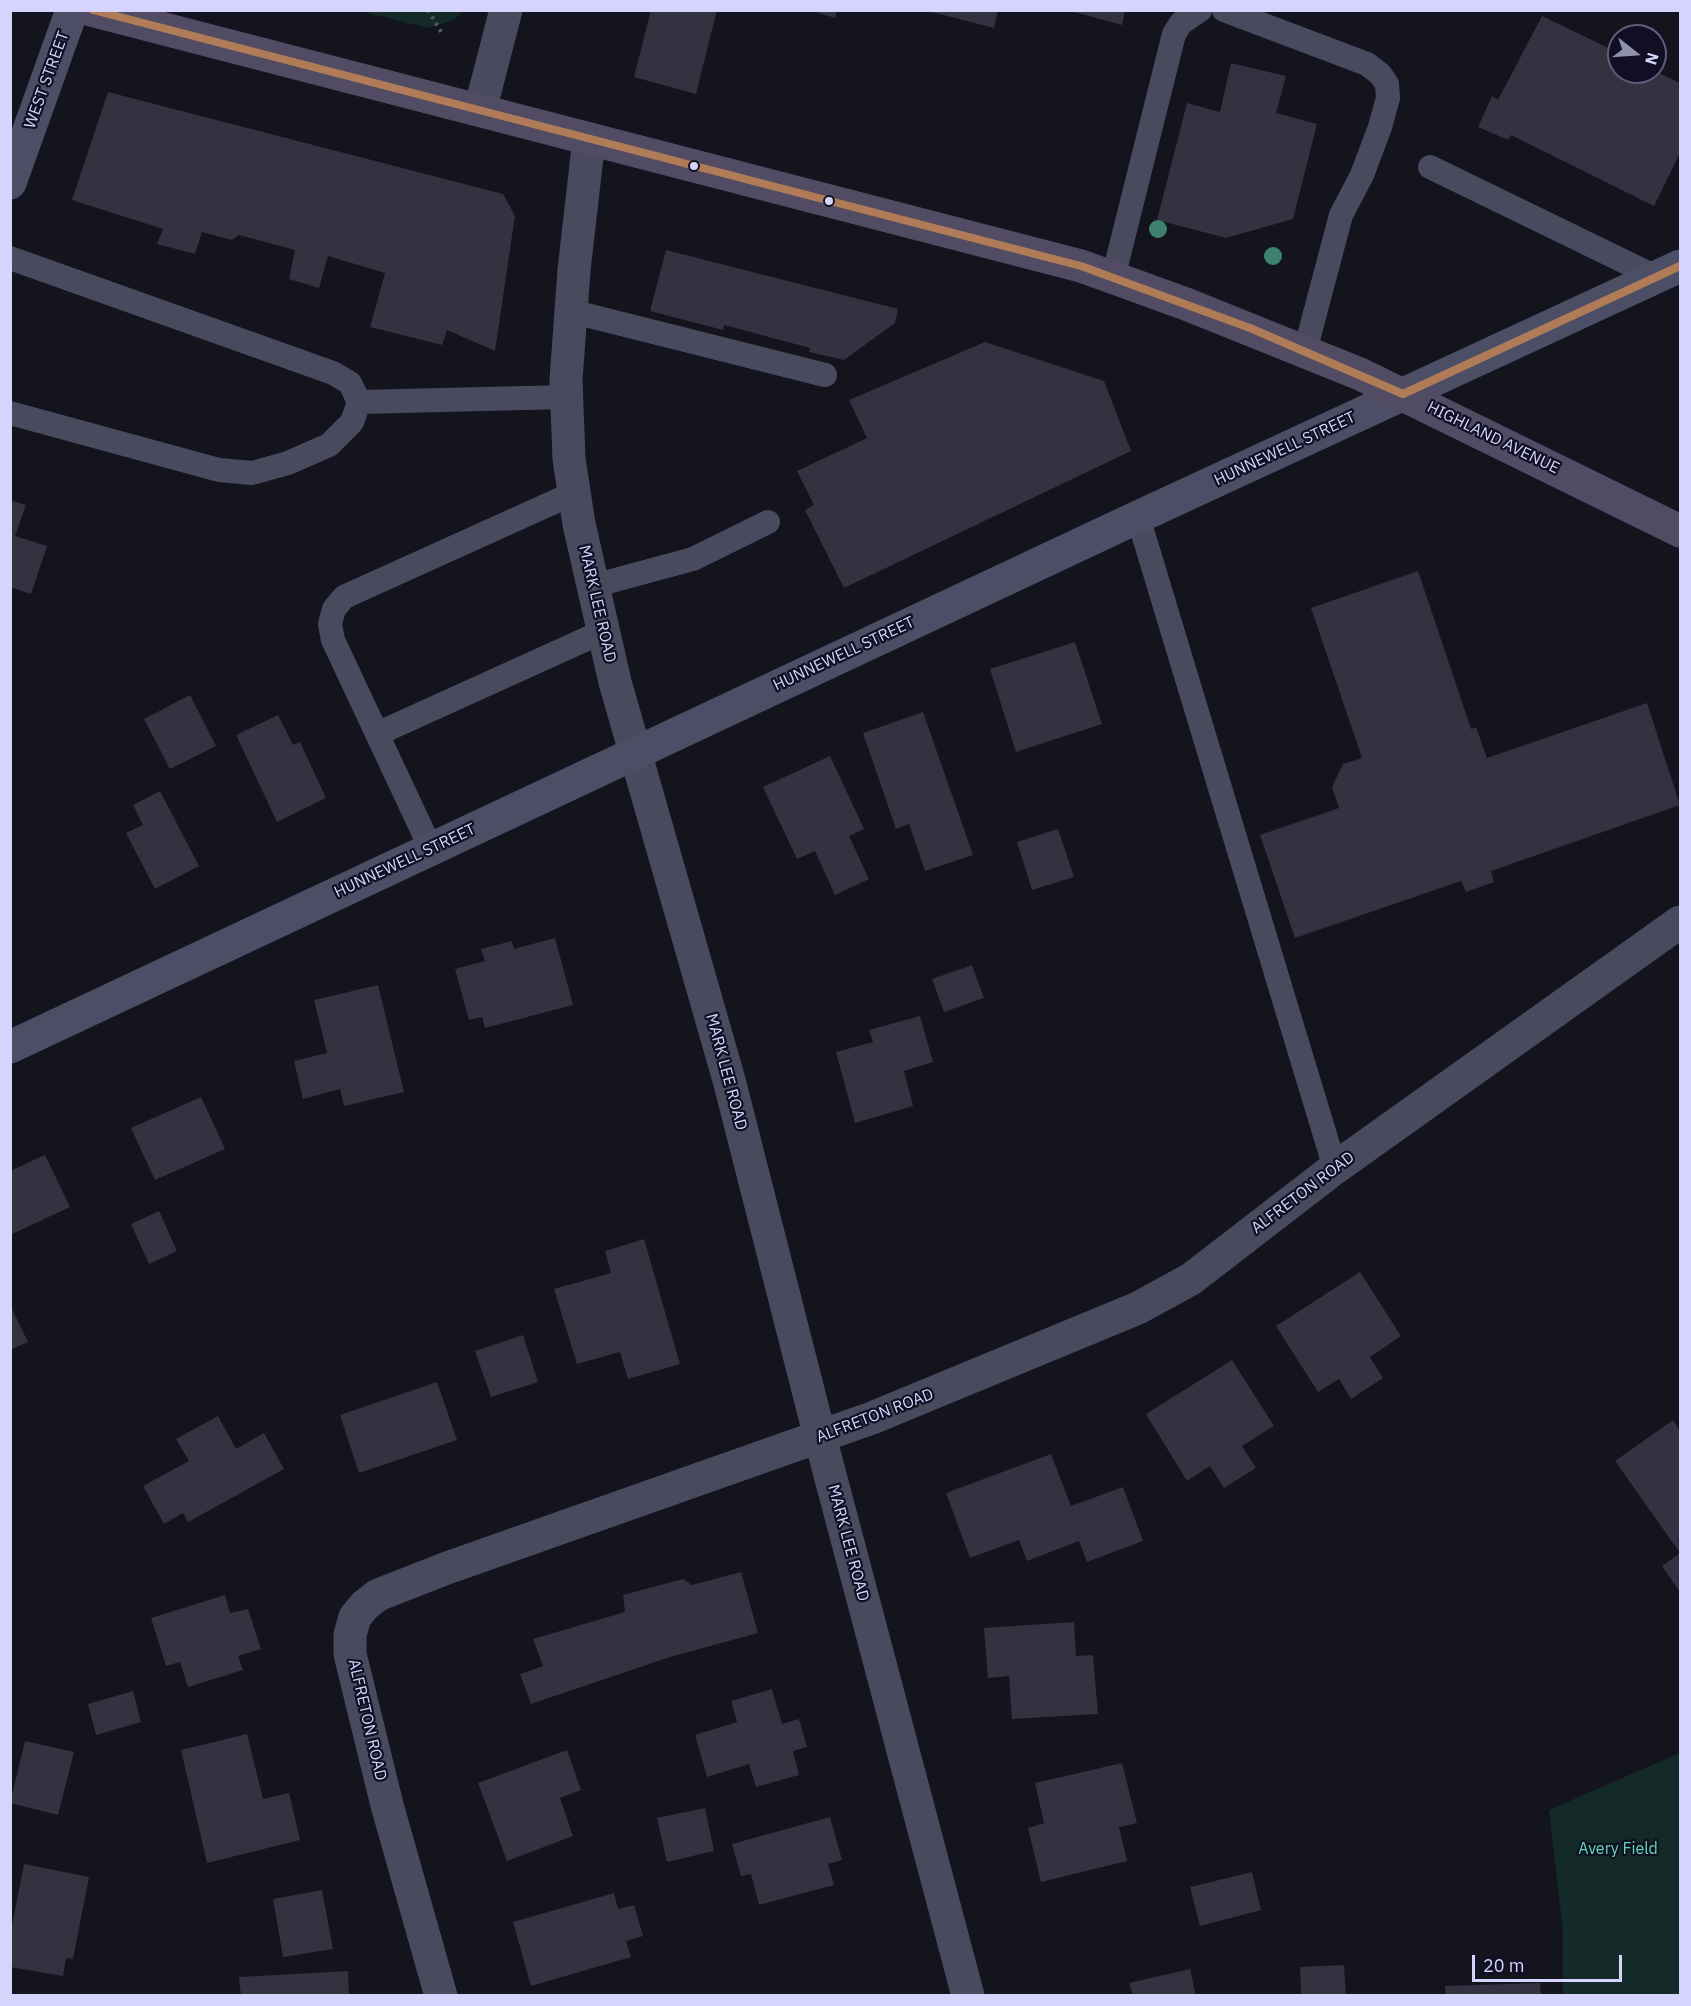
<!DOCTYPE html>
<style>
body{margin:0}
#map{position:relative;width:1691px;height:2006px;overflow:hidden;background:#14141e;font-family:"IBM Plex Sans",sans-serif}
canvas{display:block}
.frame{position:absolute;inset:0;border:12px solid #d5d4fd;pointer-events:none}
.north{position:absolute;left:1607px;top:24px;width:60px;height:60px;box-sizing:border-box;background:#110f23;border:2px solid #5f5e7a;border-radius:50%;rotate:107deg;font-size:16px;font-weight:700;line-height:24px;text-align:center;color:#d5d4fd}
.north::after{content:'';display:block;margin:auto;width:21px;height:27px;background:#9191af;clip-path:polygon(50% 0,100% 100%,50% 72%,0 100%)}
.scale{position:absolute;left:1472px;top:1955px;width:150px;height:27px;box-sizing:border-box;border:3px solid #d5d4fd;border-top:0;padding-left:8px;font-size:18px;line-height:21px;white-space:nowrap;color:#d5d4fd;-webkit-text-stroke:4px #110f23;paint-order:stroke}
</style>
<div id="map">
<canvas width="1691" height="2006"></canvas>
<div class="frame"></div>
<div class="north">N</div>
<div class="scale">20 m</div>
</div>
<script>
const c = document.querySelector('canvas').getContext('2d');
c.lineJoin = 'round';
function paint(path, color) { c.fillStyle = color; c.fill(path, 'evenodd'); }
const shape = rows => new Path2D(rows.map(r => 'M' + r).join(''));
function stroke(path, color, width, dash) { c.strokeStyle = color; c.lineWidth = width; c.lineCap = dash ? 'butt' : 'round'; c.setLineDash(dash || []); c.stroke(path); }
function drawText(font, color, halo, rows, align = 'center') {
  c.font = font + ' "IBM Plex Sans",sans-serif'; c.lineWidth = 4.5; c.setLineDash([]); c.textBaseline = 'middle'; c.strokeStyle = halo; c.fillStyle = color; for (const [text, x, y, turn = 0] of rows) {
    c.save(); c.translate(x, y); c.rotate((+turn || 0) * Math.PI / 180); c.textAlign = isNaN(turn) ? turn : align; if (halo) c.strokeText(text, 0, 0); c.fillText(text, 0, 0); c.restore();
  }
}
paint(shape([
 [360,11,463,11,454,20,428,28],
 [1680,1753,1680,1995,1563,1995,1563,1932,1549,1810]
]), '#132a28');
paint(shape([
 [651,10,717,10,696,94,634,77],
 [809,10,837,10,835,18],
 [924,10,998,10,994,28],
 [1067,10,1125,10,1122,25],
 [1542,16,1619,53,1619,72,1655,71,1680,83,1680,153,1654,206,1511,135,1508,140,1478,127,1492,96,1498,100],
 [1231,63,1286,76,1276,113,1317,124,1293,219,1226,238,1157,220,1187,103,1220,112],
 [108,92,503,194,515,216,495,351,447,330,442,345,370,327,385,273,328,256,319,288,289,279,295,250,239,235,232,240,202,232,195,254,157,244,163,229,72,200],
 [666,250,898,309,895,323,844,360,809,352,810,348,724,325,723,330,650,311],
 [985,342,1104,381,1131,451,844,588,805,510,814,505,797,471,867,438,849,400],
 [10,500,26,505,15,536,47,546,31,594,10,587],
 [1418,571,1471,729,1476,727,1487,758,1647,703,1680,805,1491,871,1494,882,1466,892,1461,881,1295,938,1260,835,1339,808,1332,787,1343,764,1362,758,1311,608],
 [1075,642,1102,724,1016,752,990,669],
 [190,695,216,746,170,769,144,719],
 [923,712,973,855,925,871,909,824,896,829,863,733],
 [278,715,293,745,300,742,326,798,277,822,236,735],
 [830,756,864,829,849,836,869,879,835,895,815,851,797,859,763,787],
 [160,791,199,866,155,889,126,833,143,825,133,805],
 [1058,829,1074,877,1032,890,1017,842],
 [555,938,573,1005,485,1028,482,1017,469,1020,455,969,485,961,481,949,512,941,514,949],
 [972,965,984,998,944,1012,932,979],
 [378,985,404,1092,344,1106,340,1089,303,1099,294,1061,327,1053,314,1000],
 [920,1016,933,1062,904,1071,913,1106,855,1123,836,1052,873,1042,869,1030],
 [201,1097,225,1149,155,1180,131,1128],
 [45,1155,70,1207,10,1235,10,1171],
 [159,1211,177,1251,149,1264,131,1224],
 [644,1239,680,1364,628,1379,620,1352,577,1364,554,1289,611,1273,605,1251],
 [1360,1272,1401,1336,1370,1357,1383,1378,1351,1399,1339,1379,1318,1392,1276,1326],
 [10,1305,28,1342,10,1350],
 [523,1335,538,1382,491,1397,475,1351],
 [1232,1360,1274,1426,1242,1446,1256,1468,1224,1488,1210,1466,1187,1481,1146,1414],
 [437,1382,457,1440,359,1473,340,1415],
 [218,1416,236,1449,264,1433,284,1469,188,1522,183,1513,164,1524,143,1486,189,1461,176,1439],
 [1673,1420,1680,1431,1680,1592,1662,1566,1680,1553,1615,1461],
 [1051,1454,1071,1506,1123,1487,1143,1541,1087,1562,1079,1541,1027,1561,1019,1540,970,1558,946,1493],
 [741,1572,758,1633,670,1657,531,1704,520,1674,543,1666,533,1639,625,1612,623,1595,683,1579,692,1585],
 [225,1595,230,1613,248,1609,261,1649,238,1656,243,1670,188,1687,180,1662,166,1666,151,1618],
 [1074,1622,1076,1656,1093,1655,1098,1714,1012,1719,1009,1676,988,1678,984,1628],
 [772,1689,782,1724,799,1719,807,1747,793,1751,799,1775,756,1787,749,1764,707,1777,695,1735,737,1722,731,1701],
 [133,1691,141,1722,96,1735,88,1704],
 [247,1734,263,1799,289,1793,300,1840,207,1863,181,1750],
 [25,1741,74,1752,58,1815,10,1803],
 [567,1750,581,1790,560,1798,573,1836,507,1861,478,1783],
 [1122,1763,1137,1823,1119,1827,1127,1861,1041,1882,1028,1828,1044,1823,1035,1783],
 [705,1808,714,1851,667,1862,657,1818],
 [830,1817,842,1860,828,1864,834,1885,759,1905,751,1874,741,1876,732,1844],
 [24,1864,89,1877,73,1959,66,1958,63,1976,10,1967,10,1936],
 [1252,1872,1261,1910,1200,1926,1190,1887],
 [322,1890,333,1949,283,1957,273,1899],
 [614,1893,618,1909,634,1905,643,1936,626,1941,631,1957,531,1986,513,1922],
 [1344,1965,1346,1996,1301,1996,1300,1967],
 [1190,1969,1196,1996,1133,1996,1129,1983],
 [348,1971,349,1996,241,1996,239,1977],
 [1540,1983,1541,1996,1446,1996,1445,1986]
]), '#323240');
stroke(shape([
 [428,10,443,35]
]), '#4b5a65', 4, [3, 4.5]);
stroke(shape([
 [1224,10,1367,64,1380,74,1387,84,1388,98,1380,127,1362,175,1341,215,1305,351],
 [1430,167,1656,277],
 [10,258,333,373,350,383,359,402,352,422,329,445,288,463,252,473,219,470,10,413],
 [1113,278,1174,34,1181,23,1200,10],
 [570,311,825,375],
 [359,402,566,397],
 [1138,517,1335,1168],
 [593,586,693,559,768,522],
 [377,734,604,631],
 [431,849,333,640,330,624,334,609,344,597,574,493]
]), '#4a4a5f', 24);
stroke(shape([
 [480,110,506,10],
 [589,139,574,270,566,380,569,459,579,524,615,682,729,1080,820,1437,968,1996],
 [441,1996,387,1805,350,1654,350,1635,355,1617,365,1605,378,1595,447,1568,872,1418,1138,1308,1191,1279,1335,1168,1680,922]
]), '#4a4a5f', 33);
stroke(shape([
 [10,183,72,10],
 [10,1047,1138,517,1680,266]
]), '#4c4e65', 33);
stroke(shape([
 [91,10,1081,266,1186,304,1360,374,1680,531]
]), '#514b64', 33);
stroke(shape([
 [93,10,1081,266,1250,328,1403,394,1680,266]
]), '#b07c57', 8);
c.fillStyle = '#3f816f';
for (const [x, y] of [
 [1158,229],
 [1273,256]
]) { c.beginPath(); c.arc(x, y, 9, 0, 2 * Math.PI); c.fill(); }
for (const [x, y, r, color] of [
 [694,166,5,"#d5d4fd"],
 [829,201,5,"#d5d4fd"]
]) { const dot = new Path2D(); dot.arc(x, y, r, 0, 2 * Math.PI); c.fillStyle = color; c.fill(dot); stroke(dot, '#110f23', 2); }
drawText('16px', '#d5d4fd', '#110f23', [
 ["WEST STREET",47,80,-70],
 ["HIGHLAND AVENUE",1493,438,26],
 ["HUNNEWELL STREET",1285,449,-25],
 ["MARK LEE ROAD",597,604,77],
 ["HUNNEWELL STREET",844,654,-25],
 ["HUNNEWELL STREET",405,861,-25],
 ["MARK LEE ROAD",726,1072,75],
 ["ALFRETON ROAD",1303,1193,-37],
 ["ALFRETON ROAD",875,1416,-21],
 ["MARK LEE ROAD",848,1543,75],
 ["ALFRETON ROAD",367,1720,77]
]);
drawText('16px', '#63dab1', '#110f23', [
 ["Avery Field",1618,1849]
]);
</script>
